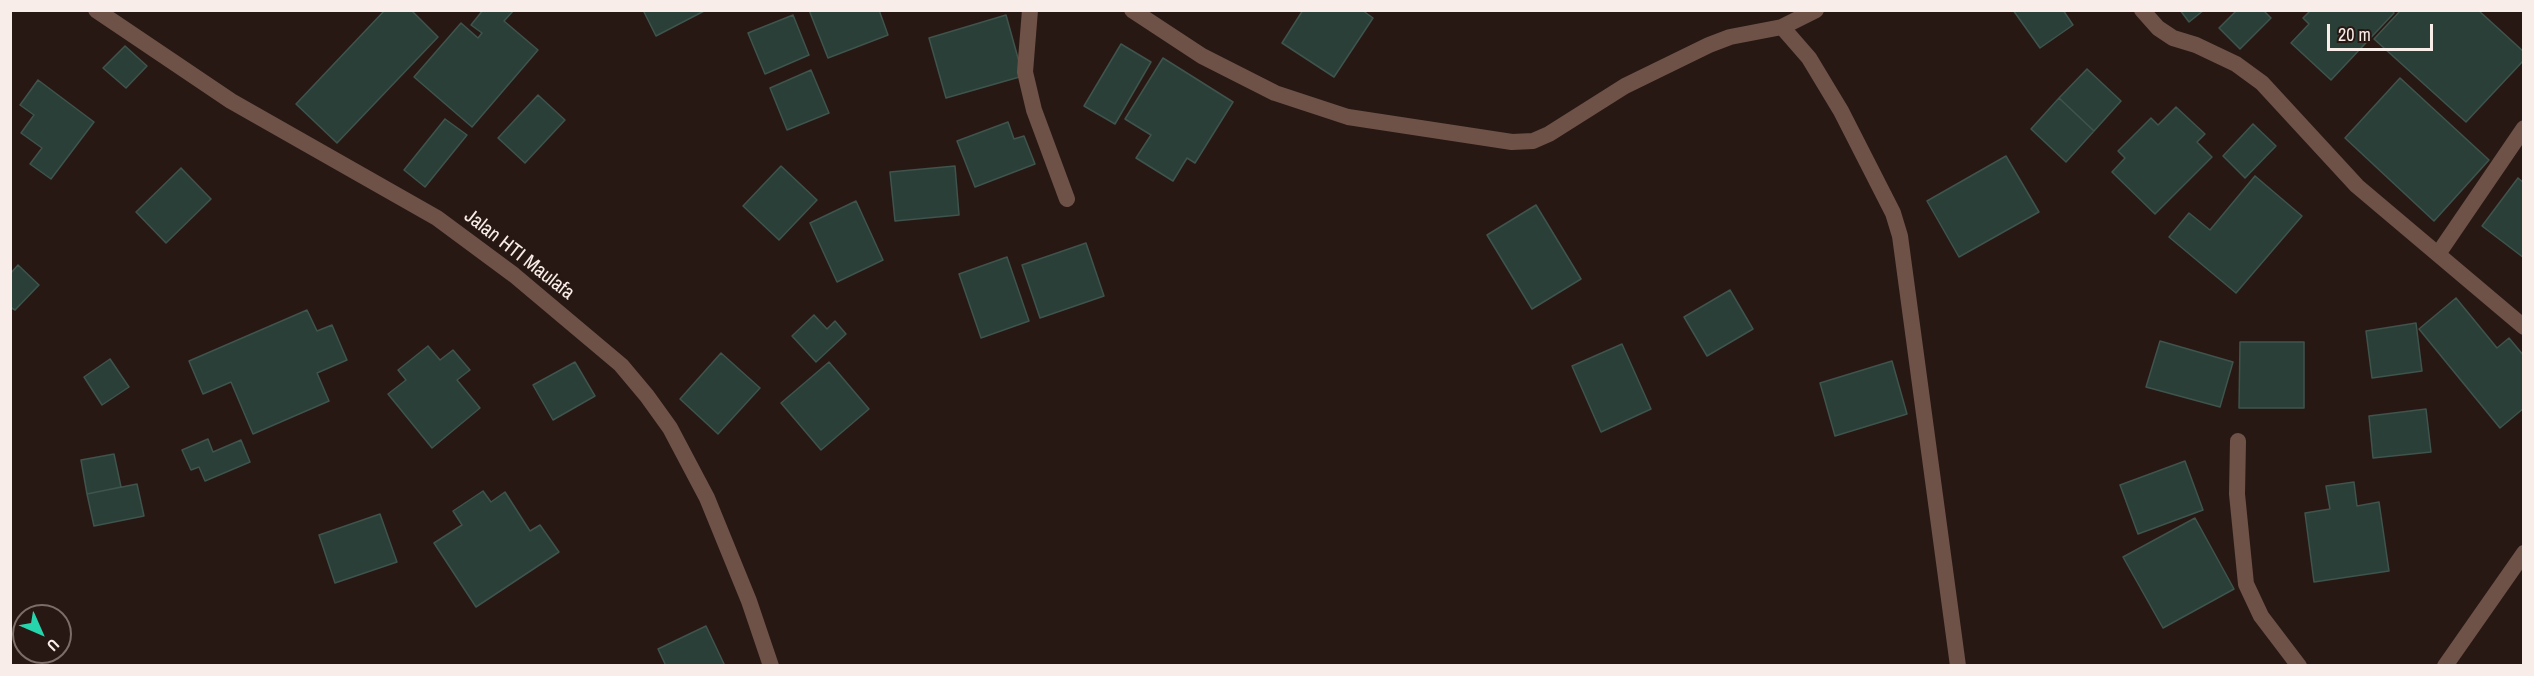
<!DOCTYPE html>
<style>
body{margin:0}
#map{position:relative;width:2534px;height:676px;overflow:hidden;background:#281813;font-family:"Archivo Narrow",sans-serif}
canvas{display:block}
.frame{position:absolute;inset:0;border:12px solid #f9ede9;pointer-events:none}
.north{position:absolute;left:12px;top:604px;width:60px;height:60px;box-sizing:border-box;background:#281813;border:2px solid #7c6d69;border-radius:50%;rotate:135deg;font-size:16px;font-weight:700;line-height:24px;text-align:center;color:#f9ede9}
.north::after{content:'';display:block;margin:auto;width:21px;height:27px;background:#27d5ad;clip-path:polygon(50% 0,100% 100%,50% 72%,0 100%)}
.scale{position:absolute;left:2327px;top:24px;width:106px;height:27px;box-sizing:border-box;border:3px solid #f9ede9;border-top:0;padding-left:8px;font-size:18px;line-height:21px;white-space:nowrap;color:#f9ede9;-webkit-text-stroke:4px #281813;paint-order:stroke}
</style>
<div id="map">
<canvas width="2534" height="676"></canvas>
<div class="frame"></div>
<div class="north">U</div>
<div class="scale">20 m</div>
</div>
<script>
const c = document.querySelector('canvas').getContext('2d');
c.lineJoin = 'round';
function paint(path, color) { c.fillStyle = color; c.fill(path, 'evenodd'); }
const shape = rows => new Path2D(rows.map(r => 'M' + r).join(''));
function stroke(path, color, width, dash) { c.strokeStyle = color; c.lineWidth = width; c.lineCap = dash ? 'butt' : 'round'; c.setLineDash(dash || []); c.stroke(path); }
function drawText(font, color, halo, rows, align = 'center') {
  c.font = font + ' "Archivo Narrow",sans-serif'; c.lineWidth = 5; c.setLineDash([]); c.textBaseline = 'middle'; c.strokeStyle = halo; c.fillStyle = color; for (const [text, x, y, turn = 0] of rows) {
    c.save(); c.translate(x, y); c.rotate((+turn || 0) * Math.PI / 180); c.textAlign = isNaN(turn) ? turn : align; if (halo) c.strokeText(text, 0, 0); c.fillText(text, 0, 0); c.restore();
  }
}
const building = shape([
 [385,10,411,10,438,37,337,143,296,104,385,10],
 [483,10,514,10,504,21,538,50,472,127,414,77,461,23,478,38,482,33,471,25,483,10],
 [643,10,706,10,656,36,643,10],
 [809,10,879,10,888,35,828,58,809,10],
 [1303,10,1362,10,1373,18,1334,77,1282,43,1303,10],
 [2013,10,2063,10,2073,25,2040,48,2013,10],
 [2180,10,2204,10,2189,22,2180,10],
 [2237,10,2263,10,2271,18,2240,49,2219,28,2237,10],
 [2311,10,2392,10,2394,13,2331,80,2291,43,2309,24,2303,18,2311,10],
 [2401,10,2478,10,2524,52,2524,60,2466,122,2374,39,2401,10],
 [793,15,809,55,765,74,748,33,793,15],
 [1006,15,1023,76,946,98,929,38,1006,15],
 [1121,44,1151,62,1115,124,1084,106,1121,44],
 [125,46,147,66,126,88,103,68,125,46],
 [1163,58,1233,102,1195,163,1187,158,1173,181,1136,158,1151,135,1125,119,1163,58],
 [2087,69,2121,101,2094,131,2059,98,2087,69],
 [811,70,829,113,787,130,770,88,811,70],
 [2400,78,2489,160,2434,221,2345,138,2400,78],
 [38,80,94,122,51,179,30,164,42,148,21,133,34,115,20,105,38,80],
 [538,95,565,120,525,163,498,138,538,95],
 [2059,98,2094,131,2066,162,2031,129,2059,98],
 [2176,107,2205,134,2197,142,2212,157,2155,214,2112,172,2125,158,2118,151,2151,118,2158,125,2176,107],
 [445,119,467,135,425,187,404,170,445,119],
 [1008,122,1014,139,1024,136,1035,164,975,187,957,141,1008,122],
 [2253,124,2276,146,2245,178,2223,156,2253,124],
 [2006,156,2039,212,1959,257,1927,201,2006,156],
 [781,166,817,200,779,240,743,206,781,166],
 [955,166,959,215,895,221,890,172,955,166],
 [181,168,211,199,166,243,136,212,181,168],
 [2255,176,2302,216,2236,293,2169,237,2189,213,2210,230,2255,176],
 [2518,178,2524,183,2524,258,2482,226,2518,178],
 [856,201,883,260,837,282,810,223,856,201],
 [1536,205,1581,279,1532,309,1487,235,1536,205],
 [1086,243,1104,296,1040,318,1022,265,1086,243],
 [1007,257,1029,321,981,338,959,274,1007,257],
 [18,265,39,285,15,310,10,307,10,274,18,265],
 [1730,290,1753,329,1707,356,1684,317,1730,290],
 [2456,298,2497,348,2509,338,2524,356,2524,408,2500,428,2419,329,2456,298],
 [307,310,317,331,332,325,347,360,317,373,329,401,253,434,231,382,203,394,189,361,307,310],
 [814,315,827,329,835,321,846,334,816,362,792,336,814,315],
 [2416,323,2422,371,2372,378,2366,331,2416,323],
 [2160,341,2233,362,2220,407,2146,387,2160,341],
 [2240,342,2304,342,2304,408,2239,408,2240,342],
 [1622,344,1651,409,1601,432,1572,366,1622,344],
 [428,346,440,360,453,350,470,370,457,380,480,408,432,448,388,394,406,380,398,370,428,346],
 [721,353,760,388,718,434,680,399,721,353],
 [110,359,129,387,102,405,84,377,110,359],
 [1892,361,1907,414,1835,436,1820,383,1892,361],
 [575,362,595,396,553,420,533,385,575,362],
 [829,362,869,409,821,450,781,403,829,362],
 [2426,409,2431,452,2373,458,2369,416,2426,409],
 [208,439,213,452,241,440,250,462,205,481,199,467,191,470,182,450,208,439],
 [114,454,121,487,87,494,81,460,114,454],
 [2185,461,2203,510,2138,534,2120,485,2185,461],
 [2354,482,2357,506,2379,502,2389,571,2314,582,2305,513,2330,509,2326,486,2354,482],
 [137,484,144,516,94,526,87,494,137,484],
 [483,491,491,502,505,492,530,531,540,525,559,552,476,607,434,543,462,525,453,511,483,491],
 [380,514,397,562,335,583,319,535,380,514],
 [2195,518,2234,589,2163,628,2123,557,2195,518],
 [706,626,725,666,666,666,658,649,706,626]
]);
paint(building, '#2b3f39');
stroke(building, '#3f544d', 1.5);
stroke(shape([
 [1030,10,1025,72,1034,110,1067,199],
 [1132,10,1202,56,1275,93,1348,117,1512,142,1533,141,1549,134,1625,86,1709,45,1730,37,1782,27,1816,10],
 [2142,10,2158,28,2173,38,2196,45,2236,64,2262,83,2357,186,2524,327],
 [1782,27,1809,58,1841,111,1893,213,1900,236,1958,666],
 [2438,254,2524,128],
 [2238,441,2237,494,2246,584,2261,616,2299,666],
 [2445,666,2524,553]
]), '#6e5248', 16);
stroke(shape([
 [96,10,231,101,437,218,514,275,621,365,647,396,670,428,707,498,749,601,771,666]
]), '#6e5248', 16);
drawText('20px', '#f9ede9', '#281813', [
 ["Jalan HTI Maulafa",519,255,38]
]);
</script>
